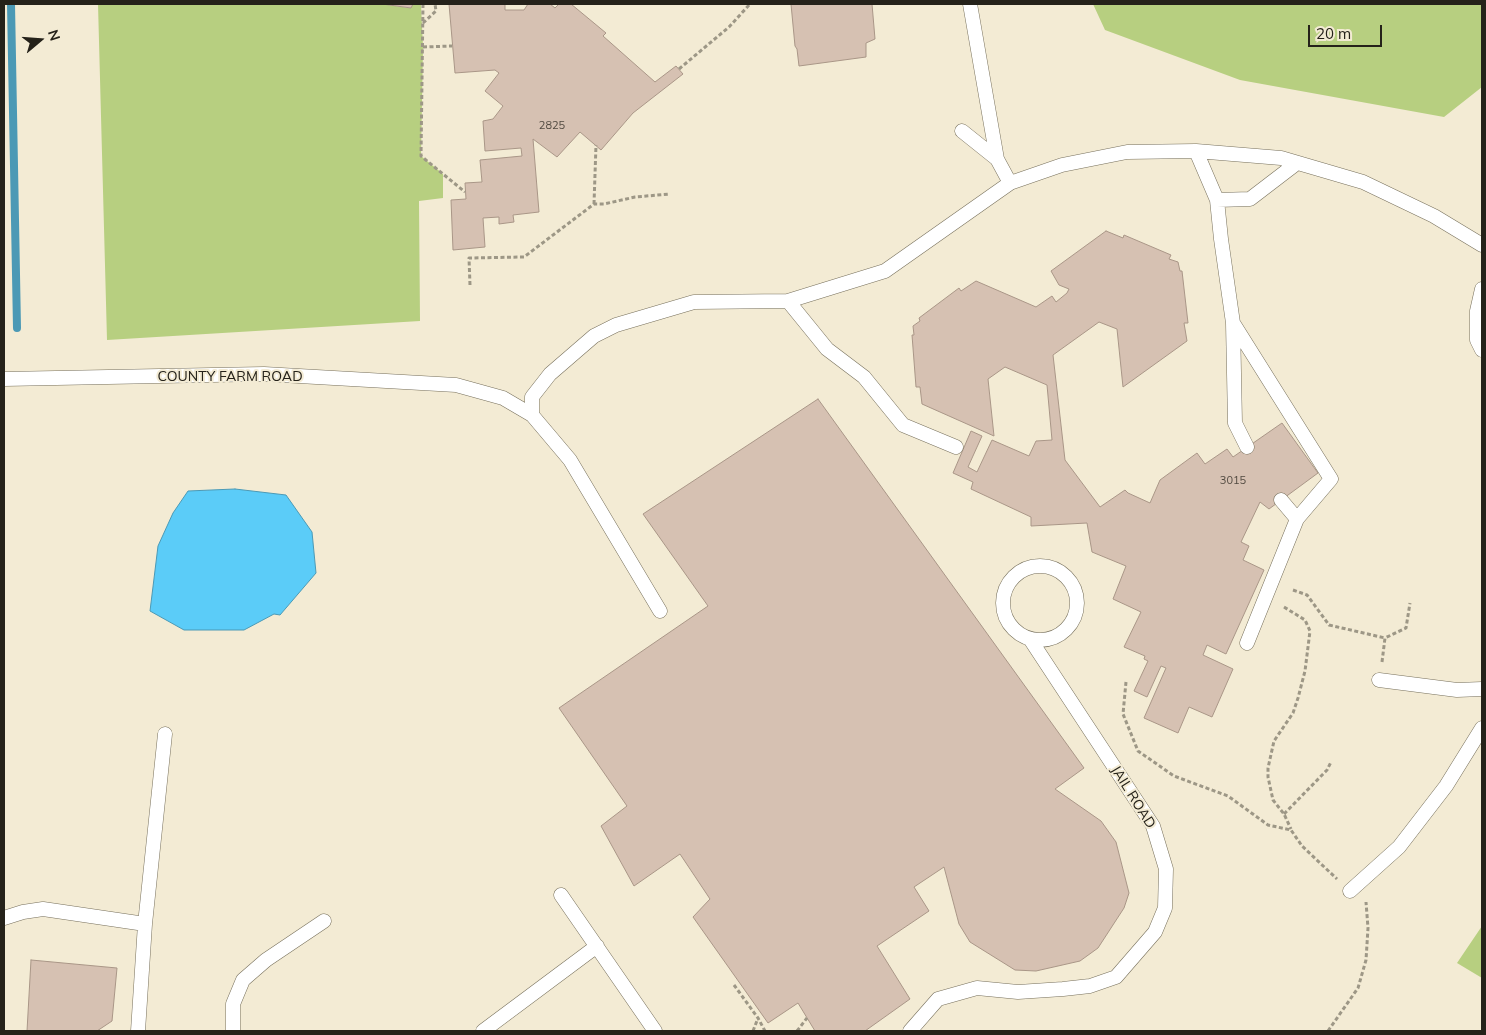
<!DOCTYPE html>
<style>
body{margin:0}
#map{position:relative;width:1486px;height:1035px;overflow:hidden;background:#f3ebd4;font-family:Mulish,sans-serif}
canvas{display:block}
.frame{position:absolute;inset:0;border:5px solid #25221a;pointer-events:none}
.north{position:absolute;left:15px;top:15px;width:50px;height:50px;-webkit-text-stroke:4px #f3ebd4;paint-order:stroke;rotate:72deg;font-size:14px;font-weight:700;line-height:20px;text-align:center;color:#25221a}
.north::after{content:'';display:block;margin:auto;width:18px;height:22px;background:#25221a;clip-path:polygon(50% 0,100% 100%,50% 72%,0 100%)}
.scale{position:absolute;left:1308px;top:25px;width:74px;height:22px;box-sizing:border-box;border:2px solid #25221a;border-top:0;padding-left:6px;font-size:15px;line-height:18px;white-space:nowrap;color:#25221a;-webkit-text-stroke:4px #f3ebd4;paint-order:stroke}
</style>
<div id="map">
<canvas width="1486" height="1035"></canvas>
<div class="frame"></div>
<div class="north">N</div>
<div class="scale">20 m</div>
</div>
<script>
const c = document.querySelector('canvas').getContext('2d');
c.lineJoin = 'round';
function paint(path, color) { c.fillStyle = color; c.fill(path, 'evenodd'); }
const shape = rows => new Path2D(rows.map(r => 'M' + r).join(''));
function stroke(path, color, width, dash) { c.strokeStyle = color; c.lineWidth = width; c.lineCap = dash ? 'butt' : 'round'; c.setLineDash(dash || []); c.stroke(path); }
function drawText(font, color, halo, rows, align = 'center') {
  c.font = font + ' Mulish,sans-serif'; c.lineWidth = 4; c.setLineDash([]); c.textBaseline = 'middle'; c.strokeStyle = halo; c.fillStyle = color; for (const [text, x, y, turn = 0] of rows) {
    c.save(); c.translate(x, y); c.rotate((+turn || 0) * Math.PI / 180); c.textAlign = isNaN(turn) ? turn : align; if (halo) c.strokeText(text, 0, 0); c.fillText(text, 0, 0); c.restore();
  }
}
paint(shape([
 [98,4,382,4,410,8,413,4,421,4,423,47,421,156,443,174,443,198,419,201,420,321,107,340],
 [1093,4,1482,4,1482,87,1444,117,1240,80,1105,30],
 [1482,926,1482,978,1457,963]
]), '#b7cf80');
const water = shape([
 [235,489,286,495,312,532,316,573,280,615,274,614,244,630,184,630,150,611,158,546,173,513,188,491,235,489]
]);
paint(water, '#5bccf8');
stroke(water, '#4b99b5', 1);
stroke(shape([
 [11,4,17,328]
]), '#4b99b5', 8);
const building = shape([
 [382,4,413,4,411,8,382,4],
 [449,4,505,4,505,10,524,10,528,4,550,4,555,8,559,4,571,4,606,33,603,36,655,82,676,66,683,74,633,113,601,150,580,132,557,157,533,139,539,212,513,215,514,222,499,224,499,217,483,218,485,247,453,250,451,200,466,199,465,183,482,182,480,160,522,156,521,148,485,151,483,121,493,119,503,106,485,91,499,73,495,70,455,73,449,4],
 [791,4,872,4,875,39,866,43,866,57,799,66,797,49,795,46,791,4],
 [1106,231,1123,238,1124,235,1171,255,1169,259,1178,262,1180,271,1182,271,1188,323,1184,323,1187,341,1123,387,1117,329,1099,322,1053,355,1065,460,1100,507,1125,490,1128,493,1150,503,1160,480,1197,453,1205,464,1227,449,1233,457,1282,423,1318,473,1269,509,1260,502,1241,542,1249,546,1243,560,1264,570,1226,654,1207,645,1203,655,1233,669,1212,717,1189,707,1178,733,1144,718,1166,668,1161,666,1147,697,1134,691,1148,661,1144,659,1145,656,1124,647,1141,612,1113,599,1126,566,1092,552,1087,523,1031,526,1031,517,971,489,973,482,953,473,971,431,982,436,968,467,977,472,992,440,1029,456,1036,441,1052,440,1047,385,1005,367,988,379,994,436,922,404,920,387,916,387,912,335,914,335,913,326,920,321,919,318,959,288,961,291,976,281,1036,307,1052,296,1056,302,1067,293,1069,289,1059,285,1051,271,1106,231],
 [818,399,1084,768,1055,789,1101,821,1116,842,1129,893,1124,908,1098,948,1080,961,1036,971,1015,970,970,942,959,924,944,867,914,887,929,911,877,946,910,999,865,1031,815,1031,798,1003,768,1023,693,917,710,899,680,854,634,886,601,826,627,806,559,708,708,606,643,514,818,399],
 [31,960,117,968,112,1021,97,1031,27,1031,31,960]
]);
paint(building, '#d6c1b2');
stroke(building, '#a99687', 1);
const service = shape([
 [970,4,997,159],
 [1196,151,1217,200,1221,239,1233,323,1235,423,1247,447],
 [1010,183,1062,165,1127,152,1196,151,1281,158,1363,182,1434,216,1482,245],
 [1217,200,1250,199,1297,163],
 [1482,289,1477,311,1477,340,1482,350],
 [788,301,827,349,864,377,903,425,956,447],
 [1233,323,1331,479,1297,519],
 [4,379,264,374,456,385,503,398,532,415,570,460,660,611],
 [532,415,532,397,550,374,594,336,616,325,694,302,788,301,885,271,1010,183,997,159,962,131],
 '1003 603a37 37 0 1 1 74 0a37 37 0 1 1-74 0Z',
 [1247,643,1297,519,1281,500],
 [1379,680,1457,690,1482,689],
 [1350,891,1399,847,1446,786,1482,728],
 [561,895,655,1031],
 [4,918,23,912,43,909,145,924],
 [138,1031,145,924,165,734],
 [233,1031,233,1004,243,980,266,960,324,921],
 [483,1031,597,946],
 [910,1031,938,999,977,988,1018,992,1063,989,1090,986,1116,977,1155,932,1165,908,1166,869,1153,826,1030,639]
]);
stroke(service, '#77705c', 15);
stroke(shape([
 [423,4,421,156,465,192],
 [423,23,436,11,435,4],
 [423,47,452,46],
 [679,69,729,27,750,4],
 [594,204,596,145],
 [470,285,469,258,524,257,594,204,604,204,635,197,670,194],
 [1293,590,1307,595,1329,625,1385,638],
 [1284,607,1305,620,1310,631,1305,671,1298,698,1293,713,1274,741,1268,768,1268,777,1273,800,1284,814,1291,829],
 [1382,662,1385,638,1406,628,1410,603],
 [1126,682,1123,714,1138,751,1174,776,1228,796,1268,825,1291,830,1302,846,1337,879],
 [1284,814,1327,770,1331,762],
 [734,985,758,1018,765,1031],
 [753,1031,758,1018],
 [797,1031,807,1018],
 [1328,1031,1358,988,1366,960,1368,928,1366,902]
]), '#9d9786', 3, [4, 2.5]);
stroke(service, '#fff', 14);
drawText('11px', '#514a40', null, [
 ["2825",552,126],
 ["3015",1233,481]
]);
drawText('14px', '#25221a', '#f3ebd4', [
 ["COUNTY FARM ROAD",230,377],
 ["JAIL ROAD",1133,797,58]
]);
</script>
